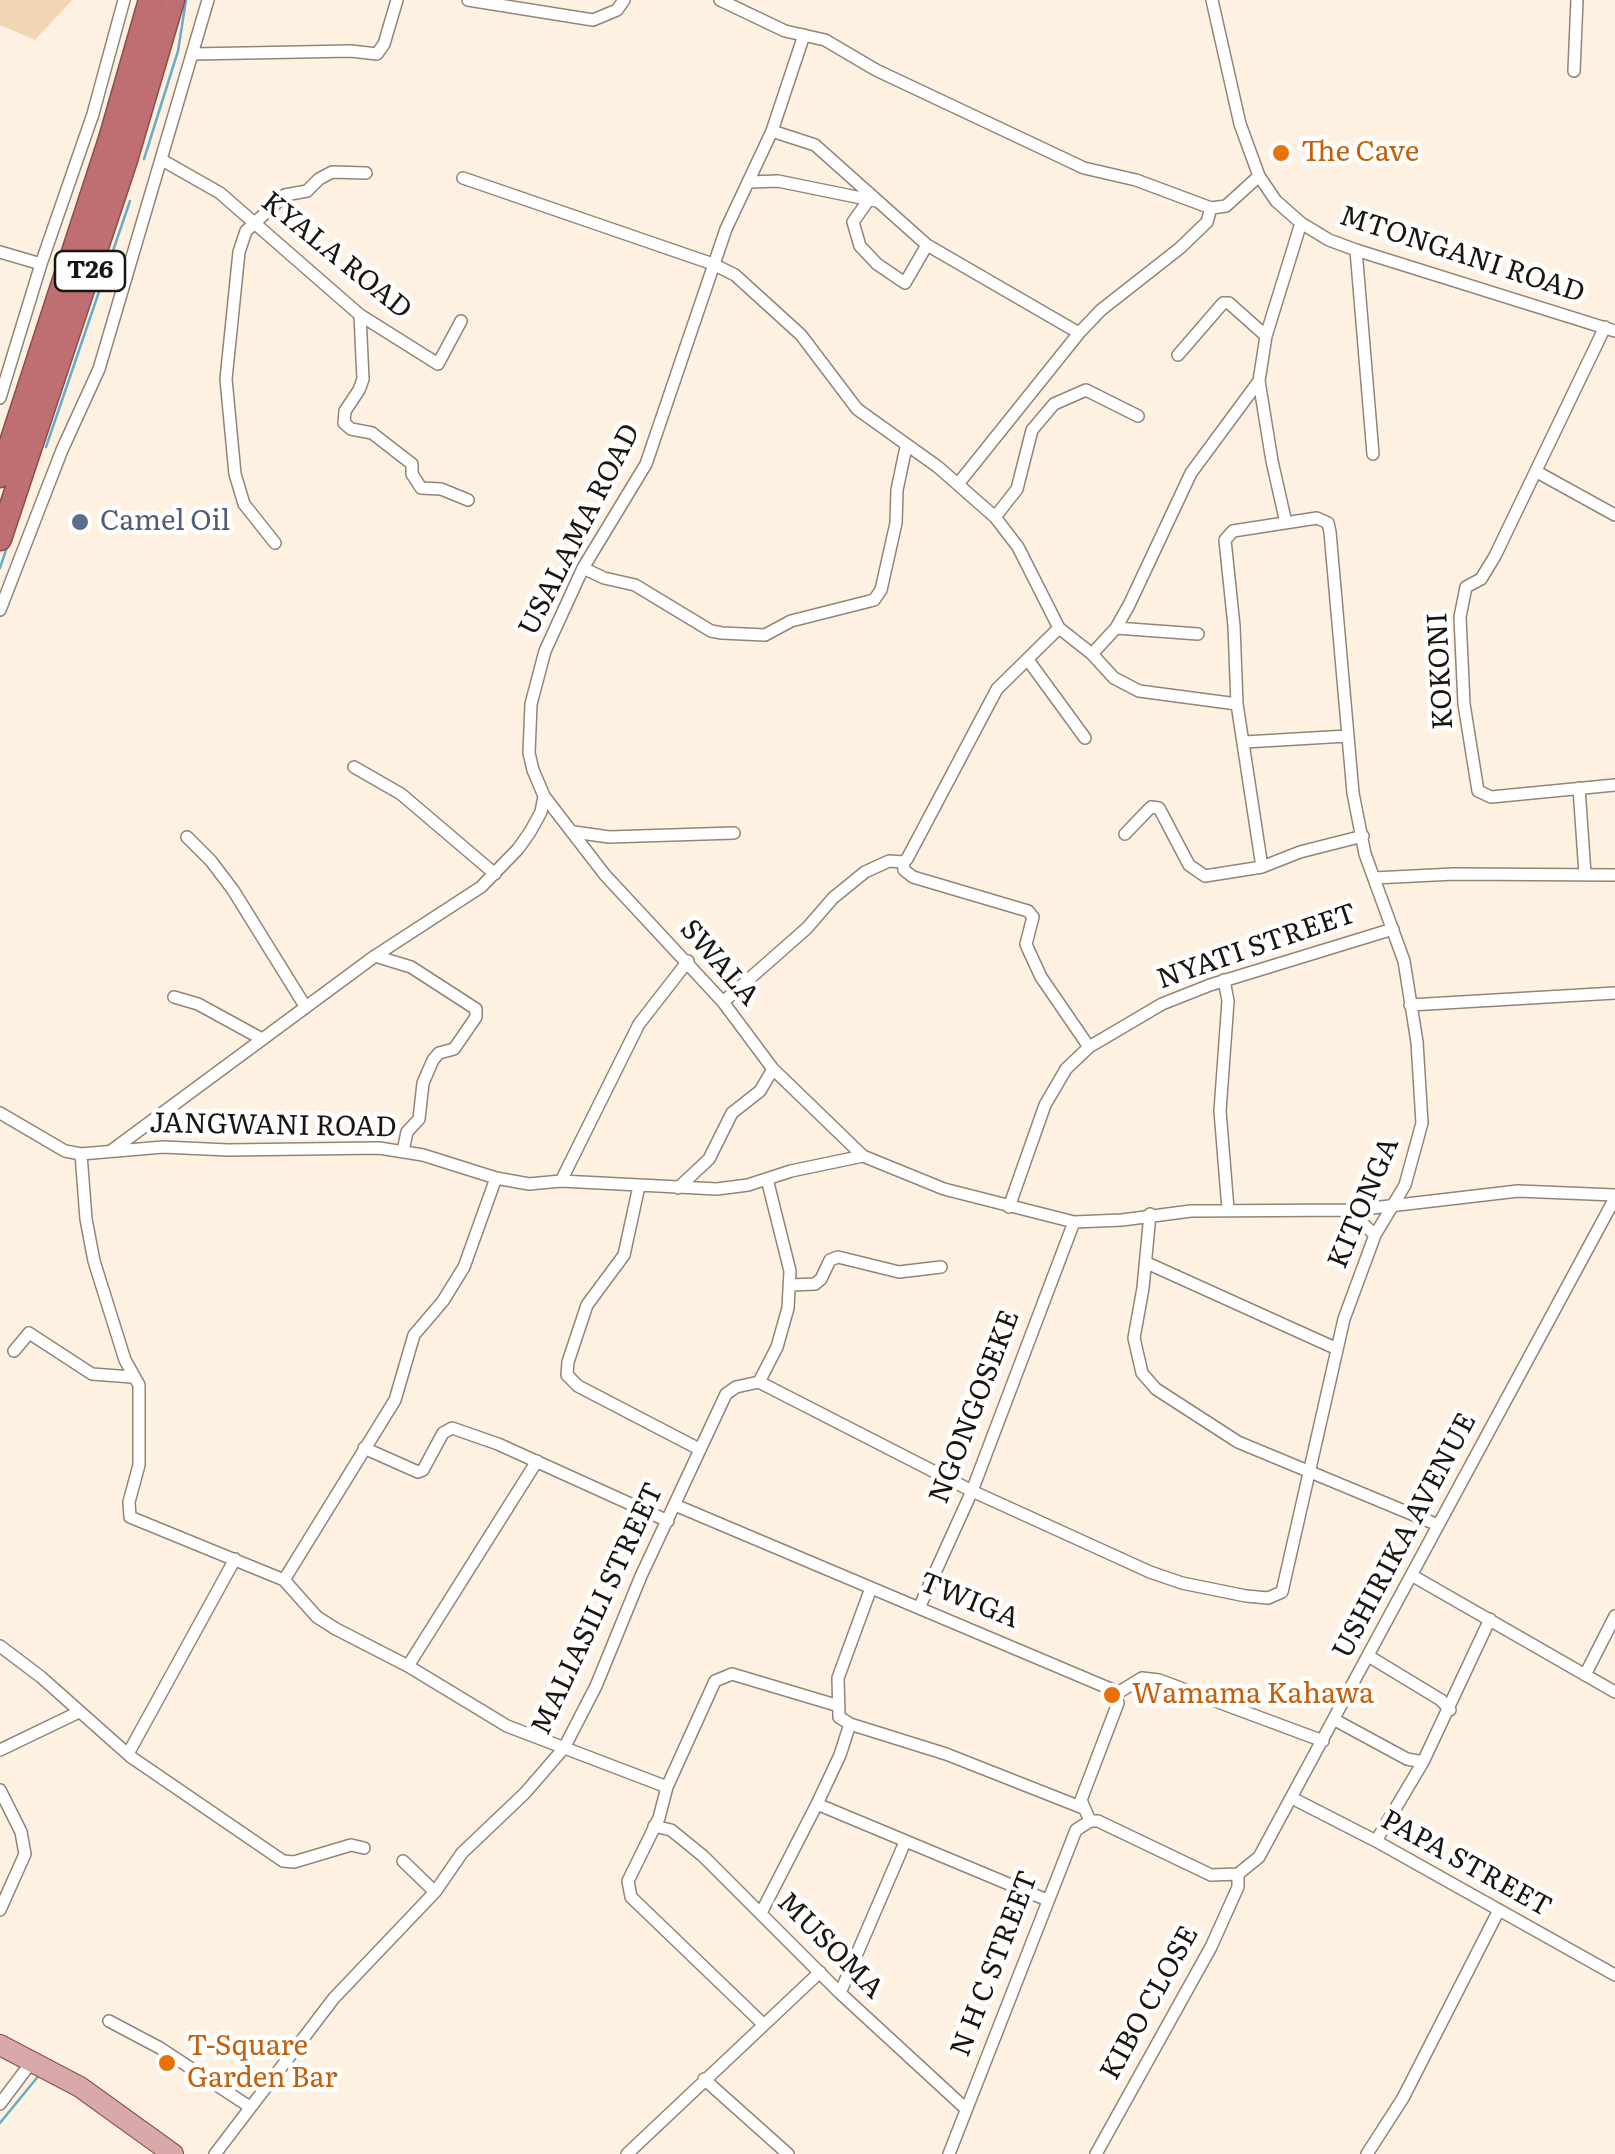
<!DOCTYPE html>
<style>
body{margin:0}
canvas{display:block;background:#fff1e2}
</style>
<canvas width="1615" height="2154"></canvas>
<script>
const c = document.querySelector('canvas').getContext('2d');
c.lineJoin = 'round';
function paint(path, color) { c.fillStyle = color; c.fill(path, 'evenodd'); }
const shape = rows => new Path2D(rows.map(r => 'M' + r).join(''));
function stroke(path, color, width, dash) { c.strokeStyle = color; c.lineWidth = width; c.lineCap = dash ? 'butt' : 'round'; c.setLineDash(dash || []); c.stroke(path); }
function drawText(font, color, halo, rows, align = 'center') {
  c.font = font + ' Literata,serif'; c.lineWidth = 9; c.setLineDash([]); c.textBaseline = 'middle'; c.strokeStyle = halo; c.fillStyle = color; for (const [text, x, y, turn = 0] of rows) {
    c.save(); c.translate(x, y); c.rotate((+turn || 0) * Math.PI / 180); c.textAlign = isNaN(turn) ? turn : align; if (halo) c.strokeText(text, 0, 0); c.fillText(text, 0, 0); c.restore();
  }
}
paint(shape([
 [0,0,72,0,35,40,0,25]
]), '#f2d5b5');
stroke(shape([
 [144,159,178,51,186,0],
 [46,447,130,201],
 [0,568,7,547],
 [0,2123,40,2074]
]), '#64aeca', 2.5);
const street = shape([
 [468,0,593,20,617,10,624,0],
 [720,0,785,31,825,40,876,70,1084,168,1136,180,1211,208,1207,222,1180,248,1101,310,1079,333,958,484],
 [1212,0,1240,124,1259,176,1276,201,1301,223,1329,240,1356,250,1615,331],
 [193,54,351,51,377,54,384,44,397,0],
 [1574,71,1577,0],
 [772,131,815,145,927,245,1079,333],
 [162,160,220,193,360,315,438,364,461,321],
 [463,178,713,264,735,275,801,335,857,409,938,467,995,517,1018,547,1059,628,1092,654,1114,678,1139,691,1237,704],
 [750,182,778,181,876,201],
 [870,198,853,222,860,246,877,264,905,283,927,245],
 [1211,208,1226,206,1259,176],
 [1356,250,1373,454],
 [0,252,41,264],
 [360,315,363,379,359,390,345,411,344,423,351,429,372,433,412,464,412,474,421,488,441,489,468,500],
 [1605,327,1495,556,1481,579,1466,587,1460,617,1464,704,1478,791,1491,797,1615,785],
 [1178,355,1223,303,1229,303,1266,336],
 [1259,381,1272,461,1286,523],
 [0,398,41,264,93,114,124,0],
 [1537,472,1615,515],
 [995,517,1017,489,1032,430,1054,404,1086,390,1138,416],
 [275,543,244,504,235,474,226,379,239,252,246,231,285,195,307,191,319,179,332,172,366,173],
 [583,568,604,578,635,585,711,631,722,633,765,635,791,621,874,600,881,590,896,523,897,490,906,447],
 [0,610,62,450,99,369,208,0],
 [1116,628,1198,634],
 [1092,654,1116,628,1129,605,1191,473,1259,381,1266,336,1301,223],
 [1028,660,1085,738],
 [1245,742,1347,736],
 [354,767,401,794,495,874],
 [1579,788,1585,874],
 [544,796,605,875,723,1002,773,1069,863,1156],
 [574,832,609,837,734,833],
 [1125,834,1151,807,1159,808,1189,865,1205,876,1262,867,1300,852,1363,836],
 [187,837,211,861,233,890,305,1006],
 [903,862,904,870,913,877,1028,911,1033,917,1026,944,1029,951,1041,977,1089,1047],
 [1374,878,1454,874,1615,875],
 [375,956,411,967,476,1009,476,1017,454,1049,439,1053,433,1060,423,1083,419,1119,407,1132,403,1151],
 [1224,980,1228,1001,1220,1111,1228,1209],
 [174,997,198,1004,262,1039],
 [723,1002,807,928,833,898,865,872,889,861,903,862,907,859,997,689,1059,628],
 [1410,1005,1615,993],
 [0,1113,65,1151,81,1154,163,1147,228,1150,379,1148,423,1155,496,1178,529,1184,561,1181,717,1189,748,1185,791,1171,863,1156,944,1189,1074,1222,1122,1220,1191,1211,1355,1210,1518,1191,1615,1195],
 [111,1151,375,956,481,887,518,849,530,832,541,812,544,796,533,770,529,753,531,704,545,651,583,568,646,464,726,229,772,131,804,35],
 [81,1154,86,1219,94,1261,125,1360,139,1385,139,1465,129,1502,130,1517,284,1580,317,1617,336,1629,408,1666,507,1726,667,1787],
 [561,1181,639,1024,688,961],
 [639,1186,624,1255,587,1305,568,1362,567,1375,578,1386,699,1449],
 [678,1188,709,1159,732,1113,760,1091,773,1069],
 [1009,1207,1045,1105,1066,1069,1089,1047,1162,1004,1210,985,1393,929],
 [1355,1210,1359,1220,1375,1235],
 [1150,1214,1143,1288,1134,1338,1142,1373,1156,1389,1238,1442,1438,1525],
 [1147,1263,1335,1348],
 [791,1285,815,1284,821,1279,830,1260,838,1257,899,1272,941,1267],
 [14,1351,29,1333,92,1374,132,1377],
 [759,1382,972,1491,1150,1572,1182,1583,1246,1596,1268,1598,1282,1592,1344,1319,1375,1235,1405,1185,1422,1123,1417,1042,1404,961,1365,854,1353,793,1330,532,1328,523,1317,518,1233,531,1225,540,1234,626,1237,704,1262,867],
 [364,1448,418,1472,423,1470,443,1433,452,1428,498,1444,668,1521],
 [675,1505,1113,1690,1118,1703,1081,1800,1090,1821],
 [1413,1576,1615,1692],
 [284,1580,395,1400,414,1335,443,1301,464,1267,496,1178],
 [871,1588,838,1678,839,1717,850,1724,946,1754,1083,1808],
 [919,1608,972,1491,1074,1222],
 [0,1646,41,1677,131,1757,283,1861,294,1862,351,1845,364,1848],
 [1370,1657,1441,1700,1450,1710],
 [408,1666,537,1461],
 [1585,1675,1615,1616],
 [1116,1694,1142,1678,1159,1680,1323,1741],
 [1335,1720,1407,1759,1423,1762],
 [0,1750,79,1712],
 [129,1752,235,1559],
 [0,1790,21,1832,25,1854,0,1910],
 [1292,1798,1376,1841,1615,1975],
 [817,1804,1047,1900],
 [654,1826,671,1830,703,1856,840,1993,966,2109],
 [1376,1841,1423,1762,1490,1619],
 [403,1861,435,1892],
 [761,1913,817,1804,840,1755,850,1724],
 [840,1993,905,1842],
 [109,2021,160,2048,250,2107],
 [763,2024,631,1897,628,1881,659,1818,667,1787,715,1681,732,1674,839,1706],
 [704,2079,788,2154],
 [0,2104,33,2060],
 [215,2154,334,1998,435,1892,462,1853,525,1793,564,1748,596,1686,641,1576,726,1394,736,1387,759,1382,777,1347,788,1308,790,1271,767,1179],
 [627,2154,820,1972],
 [949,2154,1076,1830,1090,1821,1098,1821,1211,1875,1238,1874,1259,1857,1615,1198],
 [1096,2154,1211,1947,1238,1887,1238,1874],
 [1367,2154,1403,2098,1499,1910]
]);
const primary = shape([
 [0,2045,80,2087,173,2154]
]);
const highway = shape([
 [0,476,110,139,150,0],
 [0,539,126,160,173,0]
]);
stroke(street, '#928578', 14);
stroke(primary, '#854f50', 22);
stroke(highway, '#854f50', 25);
stroke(street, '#fff', 11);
stroke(primary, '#d9a8aa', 20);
stroke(highway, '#bf6e72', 22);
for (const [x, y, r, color] of [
 [1281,153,10,"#e8710a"],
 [80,522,10,"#5c6f8a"],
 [1112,1695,10,"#e8710a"],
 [167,2063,10,"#e8710a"]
]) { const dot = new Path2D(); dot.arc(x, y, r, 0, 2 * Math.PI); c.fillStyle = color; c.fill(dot); stroke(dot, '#fff', 4); }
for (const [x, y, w] of [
 [90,271,70]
]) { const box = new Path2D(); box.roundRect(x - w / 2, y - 20, w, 40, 8); c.fillStyle = '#fff'; c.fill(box); stroke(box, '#1a1510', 2.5); }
drawText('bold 25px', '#1a1510', null, [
 ["T26",90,271]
]);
drawText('28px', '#c56008', '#fff', [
 ["The Cave",1301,153],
 ["Wamama Kahawa",1132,1695],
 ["T-Square",187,2047],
 ["Garden Bar",187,2079]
], 'left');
drawText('28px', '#1a1510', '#fff', [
 ["MTONGANI ROAD",1462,255,18],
 ["KYALA ROAD",336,256,39],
 ["USALAMA ROAD",580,530,-63],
 ["KOKONI",1441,671,-93],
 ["NYATI STREET",1257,947,-19],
 ["SWALA",719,963,49],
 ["JANGWANI ROAD",273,1126,1],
 ["KITONGA",1364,1203,-67],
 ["NGONGOSEKE",975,1407,-69],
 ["USHIRIKA AVENUE",1405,1536,-62],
 ["TWIGA",969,1601,22],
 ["MALIASILI STREET",598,1609,-65],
 ["PAPA STREET",1466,1864,29],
 ["MUSOMA",830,1946,45],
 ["N H C STREET",995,1964,-69],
 ["KIBO CLOSE",1150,2003,-61]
]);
drawText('28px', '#4e5e75', '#fff', [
 ["Camel Oil",100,522]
], 'left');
</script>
